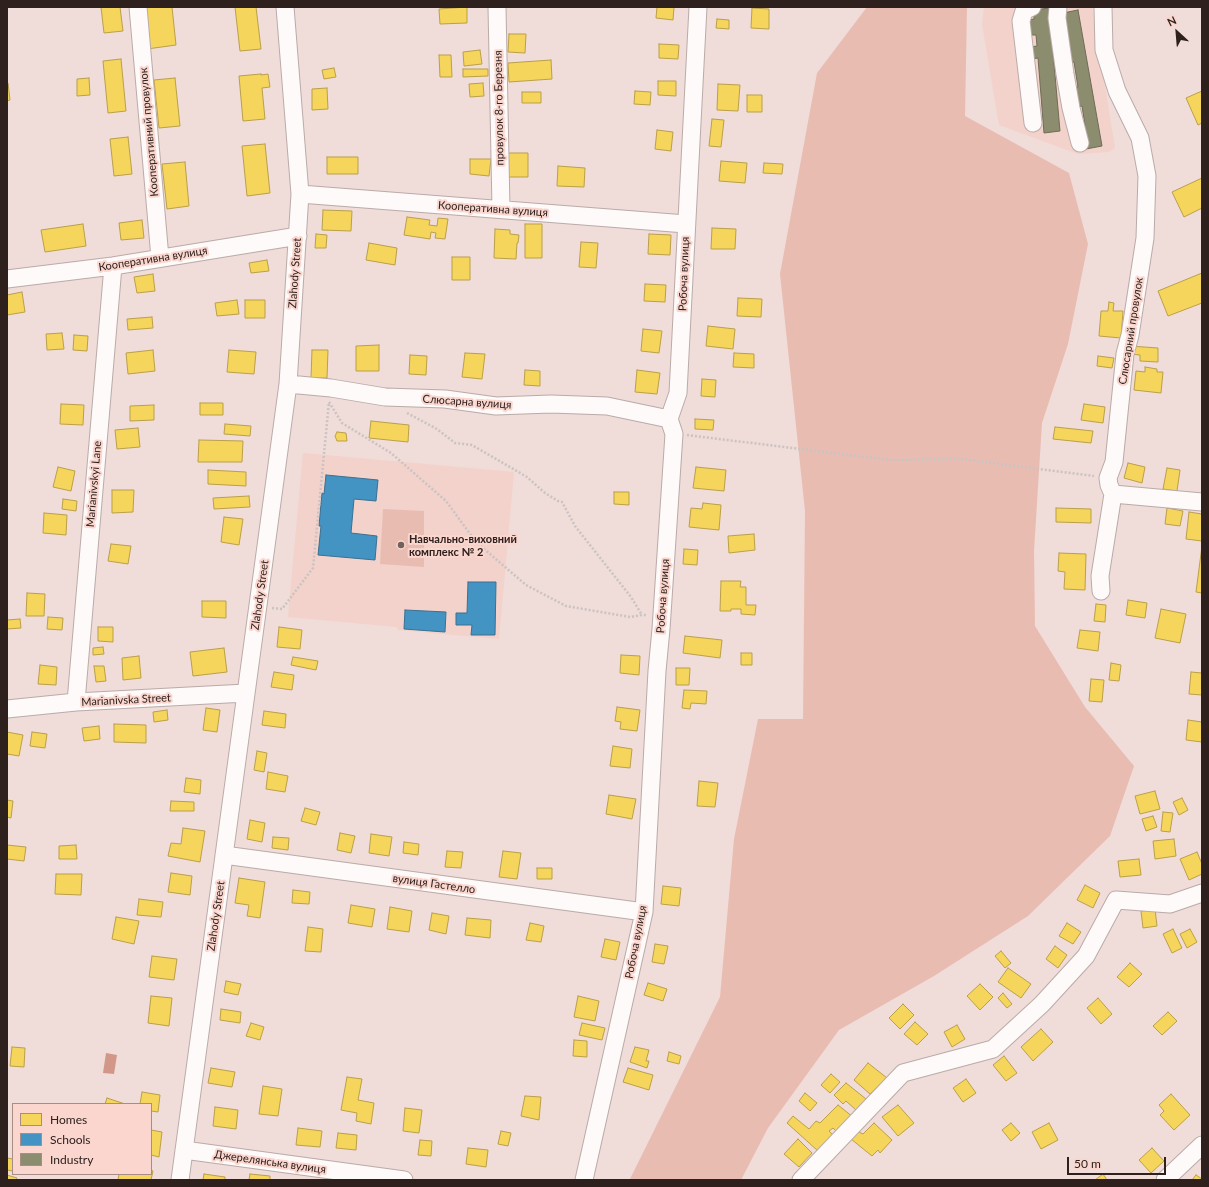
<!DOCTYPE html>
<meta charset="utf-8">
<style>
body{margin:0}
#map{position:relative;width:1209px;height:1187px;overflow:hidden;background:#f0dcd8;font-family:Lato,sans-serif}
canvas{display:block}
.frame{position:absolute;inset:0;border:8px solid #2d201d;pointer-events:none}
.legend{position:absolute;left:12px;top:1103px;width:140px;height:72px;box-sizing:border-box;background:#fad6ce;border:1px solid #a88d87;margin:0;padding:5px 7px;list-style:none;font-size:12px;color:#2d201d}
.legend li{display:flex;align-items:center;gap:8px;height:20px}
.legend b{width:20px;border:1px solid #a88d87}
.north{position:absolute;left:1157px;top:12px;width:40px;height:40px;-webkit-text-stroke:3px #fad6ce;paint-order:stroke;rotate:334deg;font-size:11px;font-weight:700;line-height:16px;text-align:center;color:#2d201d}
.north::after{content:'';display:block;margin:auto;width:14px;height:18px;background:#2d201d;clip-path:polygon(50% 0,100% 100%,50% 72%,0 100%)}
.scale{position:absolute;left:1067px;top:1157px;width:99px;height:18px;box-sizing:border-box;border:2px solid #2d201d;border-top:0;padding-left:5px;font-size:12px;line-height:14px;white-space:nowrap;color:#2d201d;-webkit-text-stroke:3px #fad6ce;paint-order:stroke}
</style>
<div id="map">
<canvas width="1209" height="1187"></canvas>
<div class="frame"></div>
<ul class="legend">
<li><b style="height:11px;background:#f6d55c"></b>Homes</li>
<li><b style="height:11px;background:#4393c3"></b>Schools</li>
<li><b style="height:11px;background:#8c8c6e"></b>Industry</li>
</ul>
<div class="north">N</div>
<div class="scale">50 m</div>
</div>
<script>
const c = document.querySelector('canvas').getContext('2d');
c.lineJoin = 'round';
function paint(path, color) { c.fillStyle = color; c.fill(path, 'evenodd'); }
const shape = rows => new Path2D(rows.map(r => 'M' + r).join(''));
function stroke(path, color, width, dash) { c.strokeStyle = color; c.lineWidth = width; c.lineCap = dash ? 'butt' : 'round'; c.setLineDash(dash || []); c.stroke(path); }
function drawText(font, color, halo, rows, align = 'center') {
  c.font = font + ' Lato,sans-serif'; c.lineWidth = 4; c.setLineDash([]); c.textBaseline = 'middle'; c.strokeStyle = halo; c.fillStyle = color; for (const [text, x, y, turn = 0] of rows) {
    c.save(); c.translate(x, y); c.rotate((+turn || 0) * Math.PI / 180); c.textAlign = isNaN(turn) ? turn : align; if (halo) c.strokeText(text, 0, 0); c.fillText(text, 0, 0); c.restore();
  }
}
paint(shape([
 [984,7,1092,7,1115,148,1109,152,1078,154,999,125,982,24],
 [303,453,514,472,499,639,398,630,397,627,288,617]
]), '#f2d2ca');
paint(shape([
 [867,7,967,7,965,116,1069,173,1088,244,1068,344,1042,423,1034,551,1035,626,1085,707,1134,766,1110,836,1028,916,934,976,839,1030,768,1128,741,1180,632,1180,630,1179,720,997,734,839,758,719,803,719,805,511,780,274,817,73],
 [383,509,424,511,424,567,380,564]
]), '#e9bcb2');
paint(shape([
 [106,1053,117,1055,114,1074,103,1073]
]), '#d29789');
const homes = shape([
 [101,7,120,7,123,31,104,33,101,7],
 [146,7,172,7,176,45,147,49,146,37,149,37,146,7],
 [235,7,256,7,261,49,240,51,235,7],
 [467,7,467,23,440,24,439,9,467,7],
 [657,7,674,7,673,20,656,18,657,7],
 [752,8,769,9,769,29,751,28,752,8],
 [717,19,729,20,729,29,716,28,717,19],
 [509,34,526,34,525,53,508,52,509,34],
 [659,44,679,45,678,59,659,58,659,44],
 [480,50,482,64,464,66,463,52,480,50],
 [439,55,451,55,452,77,440,77,439,55],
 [121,59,126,111,108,113,103,61,121,59],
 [551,60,552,79,509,82,508,63,551,60],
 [334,68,336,77,324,79,322,70,334,68],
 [463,69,488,69,488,76,463,77,463,69],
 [261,74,261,75,268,74,270,87,262,88,265,119,243,121,239,76,261,74],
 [89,78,90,95,77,96,77,79,89,78],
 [175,78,180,126,159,128,154,80,175,78],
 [658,81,676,81,676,96,658,95,658,81],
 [7,83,8,83,10,100,7,101,7,83],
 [483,83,484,96,470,97,469,84,483,83],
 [718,84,740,85,738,111,717,110,718,84],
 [327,88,328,109,312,110,312,89,327,88],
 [635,91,651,92,650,105,634,104,635,91],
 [1202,91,1202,123,1198,125,1186,98,1202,91],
 [522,92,541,92,541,103,522,103,522,92],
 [747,95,762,95,762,112,747,112,747,95],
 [712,119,724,120,721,147,709,146,712,119],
 [657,130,673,132,671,151,655,149,657,130],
 [128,137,132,174,114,176,110,139,128,137],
 [265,144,270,193,247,196,242,146,265,144],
 [507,153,528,153,528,177,507,177,507,153],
 [327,157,358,157,358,174,327,174,327,157],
 [470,159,491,159,489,176,470,174,470,159],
 [721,161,747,163,745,183,719,181,721,161],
 [185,162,189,206,167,209,162,164,185,162],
 [764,163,783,164,782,174,763,173,764,163],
 [558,166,585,168,584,187,557,186,558,166],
 [1202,178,1202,208,1184,217,1172,192,1202,178],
 [323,210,352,211,351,231,322,230,323,210],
 [407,217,430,220,429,225,437,226,438,218,448,219,445,239,435,238,436,233,431,232,430,239,404,235,407,217],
 [142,220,144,238,121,240,119,223,142,220],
 [83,224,86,246,45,252,41,230,83,224],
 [525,224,542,224,542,258,525,258,525,224],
 [712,228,736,229,735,249,711,249,712,228],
 [495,229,510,230,510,234,519,235,518,243,517,243,516,259,494,258,495,229],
 [316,234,327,235,326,248,315,248,316,234],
 [649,234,671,235,670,255,648,254,649,234],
 [581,242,598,243,596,268,579,267,581,242],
 [369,243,397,248,395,265,366,260,369,243],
 [452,257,470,257,470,280,452,280,452,257],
 [267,260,269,271,251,273,249,263,267,260],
 [1202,273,1202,303,1168,316,1158,291,1202,273],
 [153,274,155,291,137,293,134,277,153,274],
 [645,284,666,285,665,302,644,301,645,284],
 [22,292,25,312,7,315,7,295,22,292],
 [738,298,762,299,761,317,737,316,738,298],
 [237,300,239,314,217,316,215,303,237,300],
 [245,300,265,300,265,318,245,318,245,300],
 [1109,302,1114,303,1113,311,1123,311,1121,338,1099,336,1101,311,1108,311,1109,302],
 [152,317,153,328,128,330,127,319,152,317],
 [708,326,735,329,733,349,706,346,708,326],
 [643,329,662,331,659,353,641,351,643,329],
 [62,333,64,349,47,350,46,334,62,333],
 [74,335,88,336,87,351,73,350,74,335],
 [379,345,379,371,356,371,356,346,379,345],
 [1130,346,1158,348,1158,362,1140,361,1140,355,1130,354,1130,346],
 [153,350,155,371,128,374,126,353,153,350],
 [229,350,256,352,254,374,227,372,229,350],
 [312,350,328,350,327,378,311,378,312,350],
 [465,353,485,354,482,379,462,377,465,353],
 [734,353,754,354,754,368,733,367,734,353],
 [410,355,427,356,426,375,409,374,410,355],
 [1098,356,1114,358,1112,368,1097,366,1098,356],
 [1145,367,1157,369,1157,372,1163,372,1161,393,1134,390,1136,371,1145,372,1145,367],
 [525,370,540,371,540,386,524,385,525,370],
 [637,370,660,373,657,394,635,392,637,370],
 [702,379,716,380,715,397,701,396,702,379],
 [200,403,223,403,223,415,200,415,200,403],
 [61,404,84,405,83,425,60,424,61,404],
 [1084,404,1105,407,1103,423,1081,420,1084,404],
 [154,405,154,420,130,421,130,406,154,405],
 [695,419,714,420,713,430,695,429,695,419],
 [371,421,409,425,408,442,369,438,371,421],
 [225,424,251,426,250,436,224,434,225,424],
 [1055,427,1093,431,1091,443,1053,439,1055,427],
 [138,428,140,447,117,449,115,430,138,428],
 [337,432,346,433,347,441,337,441,335,436,337,432],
 [199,440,243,441,242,462,198,462,199,440],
 [1128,463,1145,467,1142,483,1124,478,1128,463],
 [58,467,75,471,71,491,53,487,58,467],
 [696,467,726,470,724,491,693,488,696,467],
 [1167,468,1180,470,1177,491,1163,489,1167,468],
 [208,470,246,472,246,486,208,484,208,470],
 [112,490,134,490,133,512,112,513,112,490],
 [614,492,629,492,629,505,614,504,614,492],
 [249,496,250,507,214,509,213,498,249,496],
 [63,499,77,501,76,511,62,509,63,499],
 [703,503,721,505,719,530,689,527,691,508,702,509,703,503],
 [1056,508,1091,509,1091,523,1056,522,1056,508],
 [1167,508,1183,511,1180,526,1165,524,1167,508],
 [1189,512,1202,514,1202,541,1186,539,1189,512],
 [44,513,67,515,66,535,43,533,44,513],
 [224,517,243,519,239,545,221,542,224,517],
 [754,534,755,550,729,553,728,536,754,534],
 [111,544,131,546,128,564,108,561,111,544],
 [1202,546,1202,593,1196,592,1202,546],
 [684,549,698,550,697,565,683,564,684,549],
 [1059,553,1086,554,1085,590,1064,589,1065,572,1058,571,1059,553],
 [721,581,741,581,740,587,746,587,746,605,756,605,755,615,741,614,741,609,731,609,731,611,720,611,721,581],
 [27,593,45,594,44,616,26,616,27,593],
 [1128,600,1147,603,1145,618,1126,615,1128,600],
 [202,601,226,601,226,618,202,617,202,601],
 [1096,604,1106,605,1105,622,1094,621,1096,604],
 [1161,609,1186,614,1180,643,1155,638,1161,609],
 [48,617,63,618,62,630,47,629,48,617],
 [20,619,21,628,7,629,7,620,20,619],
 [98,627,113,627,113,642,98,641,98,627],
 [279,627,302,630,300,649,277,647,279,627],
 [1080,630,1100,632,1098,651,1077,648,1080,630],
 [685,636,722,640,720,658,683,653,685,636],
 [103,647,104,654,93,655,93,648,103,647],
 [224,648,227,672,193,676,190,652,224,648],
 [741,653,752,653,752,665,741,665,741,653],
 [621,655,640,656,639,675,620,673,621,655],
 [139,656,141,678,123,680,122,658,139,656],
 [293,657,318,661,316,670,291,665,293,657],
 [1111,663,1121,665,1119,681,1109,680,1111,663],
 [40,665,57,667,56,685,38,684,40,665],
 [94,666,104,666,106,681,96,682,94,666],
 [676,668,690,668,689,685,676,685,676,668],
 [274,672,294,675,292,690,271,687,274,672],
 [1191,672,1202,673,1202,695,1189,694,1191,672],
 [1091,679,1104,680,1102,702,1089,701,1091,679],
 [684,690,707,691,706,704,691,703,690,709,682,708,684,690],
 [617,707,640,710,637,731,620,729,621,722,615,721,617,707],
 [206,708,220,710,217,732,203,730,206,708],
 [167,710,168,720,154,722,153,712,167,710],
 [264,711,286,714,285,728,262,725,264,711],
 [1188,720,1202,722,1202,742,1186,740,1188,720],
 [114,724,146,725,146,743,114,742,114,724],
 [99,726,100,739,84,741,82,728,99,726],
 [7,732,23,735,19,756,7,754,7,732],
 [32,732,47,734,45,748,30,746,32,732],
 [613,746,632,749,630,768,610,766,613,746],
 [257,751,267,753,264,772,254,770,257,751],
 [268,772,288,776,285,792,266,789,268,772],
 [186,778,201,780,200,794,184,792,186,778],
 [699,781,718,783,715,807,697,806,699,781],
 [1155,791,1160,809,1140,814,1135,796,1155,791],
 [609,795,636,799,632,819,606,814,609,795],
 [1182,798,1188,810,1179,815,1173,802,1182,798],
 [7,800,13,801,11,818,7,817,7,800],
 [171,801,194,802,194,811,170,811,171,801],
 [305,808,320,812,316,825,301,821,305,808],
 [1163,812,1173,813,1170,832,1161,831,1163,812],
 [1153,816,1157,827,1146,831,1142,819,1153,816],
 [250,820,265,823,262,842,247,839,250,820],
 [183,828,205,831,200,862,168,856,171,843,181,844,183,828],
 [340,833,355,836,351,853,337,850,340,833],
 [371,834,392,837,389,856,369,853,371,834],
 [273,837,289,838,288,850,272,848,273,837],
 [1174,839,1176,856,1155,859,1153,841,1174,839],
 [404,842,419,844,418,855,403,853,404,842],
 [7,845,26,847,24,861,7,859,7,845],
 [76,845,77,859,59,859,59,846,76,845],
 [447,851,463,852,461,868,445,867,447,851],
 [503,851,521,853,517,879,499,877,503,851],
 [1197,852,1202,864,1202,874,1189,880,1180,859,1197,852],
 [1139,859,1141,875,1120,877,1118,861,1139,859],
 [537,868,552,868,552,879,537,879,537,868],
 [171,873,192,876,190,895,168,892,171,873],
 [56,874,82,874,81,895,55,894,56,874],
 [239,878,265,882,260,918,247,916,249,905,235,903,239,878],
 [1085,885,1100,893,1093,908,1077,900,1085,885],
 [663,886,681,888,679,906,661,904,663,886],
 [293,890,310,892,309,904,292,903,293,890],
 [139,899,163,902,161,917,137,915,139,899],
 [351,905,375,909,372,927,348,923,351,905],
 [390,907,412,911,409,932,387,929,390,907],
 [1155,909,1157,926,1143,928,1141,911,1155,909],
 [432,913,449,916,446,934,429,930,432,913],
 [116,917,139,921,134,944,112,939,116,917],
 [467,918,491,920,490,938,465,935,467,918],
 [530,923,544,926,541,942,526,940,530,923],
 [1067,923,1081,932,1073,944,1059,936,1067,923],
 [308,927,323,929,321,952,305,951,308,927],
 [1173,929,1182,948,1172,953,1163,934,1173,929],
 [1190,929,1197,942,1187,948,1180,934,1190,929],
 [605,939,620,942,616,960,601,957,605,939],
 [655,944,668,946,664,964,652,962,655,944],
 [1055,946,1067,955,1058,968,1046,959,1055,946],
 [1001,951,1011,963,1005,968,995,956,1001,951],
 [152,956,177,959,174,980,149,977,152,956],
 [1130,963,1142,974,1129,987,1117,977,1130,963],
 [1008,968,1031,984,1021,998,998,982,1008,968],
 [226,981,241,984,238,995,224,992,226,981],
 [648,983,667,989,663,1001,644,995,648,983],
 [980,984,993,997,980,1010,967,996,980,984],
 [1003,993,1012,1004,1007,1008,998,998,1003,993],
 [151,996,172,998,169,1026,148,1023,151,996],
 [578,996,599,1001,595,1021,574,1017,578,996],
 [1098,998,1112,1014,1101,1024,1087,1008,1098,998],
 [903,1004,914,1015,900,1029,889,1018,903,1004],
 [221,1009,241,1012,240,1023,220,1020,221,1009],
 [1168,1012,1177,1021,1162,1035,1153,1026,1168,1012],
 [915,1022,928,1034,917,1045,904,1034,915,1022],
 [251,1023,264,1027,260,1040,246,1036,251,1023],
 [582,1023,605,1028,602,1040,579,1035,582,1023],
 [957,1025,965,1039,952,1047,944,1032,957,1025],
 [1041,1029,1053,1042,1033,1061,1021,1047,1041,1029],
 [574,1040,587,1041,587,1057,573,1056,574,1040],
 [12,1047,25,1048,24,1067,10,1066,12,1047],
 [635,1047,649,1050,646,1061,649,1061,647,1068,630,1062,635,1047],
 [669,1052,681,1056,679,1064,667,1061,669,1052],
 [1004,1056,1017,1073,1006,1081,993,1065,1004,1056],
 [868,1063,887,1078,870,1094,854,1080,868,1063],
 [211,1068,235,1072,232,1087,208,1083,211,1068],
 [628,1068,653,1075,649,1090,623,1082,628,1068],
 [831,1074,840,1082,830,1093,821,1085,831,1074],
 [347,1077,362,1079,358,1100,374,1103,371,1124,356,1121,357,1113,341,1110,347,1077],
 [966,1079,976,1093,963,1102,953,1088,966,1079],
 [846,1083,866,1099,856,1110,846,1101,843,1104,834,1095,846,1083],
 [263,1086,282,1089,278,1116,259,1114,263,1086],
 [142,1092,160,1095,158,1112,151,1111,151,1104,140,1104,142,1092],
 [805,1093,817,1103,810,1111,799,1101,805,1093],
 [1171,1094,1190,1115,1174,1130,1160,1115,1164,1111,1159,1105,1171,1094],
 [525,1096,541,1097,539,1120,521,1116,525,1096],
 [107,1098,125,1104,105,1104,107,1098],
 [838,1105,853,1117,838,1133,833,1128,829,1131,834,1136,818,1151,787,1123,793,1116,809,1129,816,1121,820,1123,838,1105],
 [898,1105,914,1123,898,1136,882,1117,898,1105],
 [215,1107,238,1110,236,1129,213,1126,215,1107],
 [405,1108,422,1110,419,1133,403,1131,405,1108],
 [874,1123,892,1140,880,1153,878,1150,872,1156,851,1139,859,1132,863,1134,874,1123],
 [1011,1123,1020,1133,1011,1141,1002,1130,1011,1123],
 [1049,1123,1058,1140,1041,1149,1032,1132,1049,1123],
 [298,1128,322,1131,320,1147,296,1145,298,1128],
 [151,1130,162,1132,159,1157,151,1155,151,1130],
 [501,1131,511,1133,508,1146,498,1144,501,1131],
 [338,1133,357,1135,356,1150,336,1148,338,1133],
 [798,1139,812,1153,799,1167,784,1154,798,1139],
 [420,1140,432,1141,431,1156,418,1155,420,1140],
 [468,1148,488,1150,486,1167,466,1164,468,1148],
 [1152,1148,1164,1161,1151,1173,1139,1160,1152,1148],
 [7,1158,13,1159,13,1171,7,1170,7,1158],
 [151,1170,153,1171,151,1180,118,1180,119,1174,151,1174,151,1170],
 [204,1174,225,1177,225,1180,203,1180,204,1174],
 [250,1174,270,1176,270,1180,249,1180,250,1174],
 [1103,1174,1107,1180,1095,1180,1103,1174],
 [7,1175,17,1178,16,1180,7,1180,7,1175],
 [1196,1175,1202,1179,1202,1180,1192,1180,1196,1175]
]);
paint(homes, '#f6d55c');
stroke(homes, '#ba9f49', 1);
const schools = shape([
 [326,475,378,480,376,501,354,499,351,533,377,536,375,560,318,555,321,526,319,526,322,493,324,494,326,475],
 [468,582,496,582,495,635,471,635,472,625,456,625,456,613,467,613,468,582],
 [405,610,446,612,445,632,404,629,405,610]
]);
paint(schools, '#4393c3');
stroke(schools, '#3c7091', 1);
const industry = shape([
 [1049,8,1060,131,1044,133,1038,58,1031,59,1030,47,1037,46,1036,35,1030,35,1029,20,1034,19,1034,10,1049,8],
 [1078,10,1102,146,1086,149,1082,125,1085,125,1082,106,1076,107,1073,88,1078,87,1074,62,1072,62,1063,13,1078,10]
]);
paint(industry, '#8c8c6e');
stroke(industry, '#706c56', 1);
const minor = shape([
 [138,7,160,258],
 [497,7,501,209],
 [1032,7,1024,11,1021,21,1033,123],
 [1058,7,1057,18,1065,74,1071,108,1080,143],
 [300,194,686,224],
 [7,279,113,266,298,236],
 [288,384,331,388,385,397,445,399,496,406,551,404,607,406,669,419],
 [1113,494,1202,502],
 [1101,591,1100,576,1113,494,1109,485,1108,478,1114,462,1125,354,1130,335,1145,238,1147,176,1140,138,1117,91,1104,50,1103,7],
 [76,702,113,266],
 [7,709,76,702,246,693],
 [224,855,644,912],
 [184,1150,404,1180],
 [180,1180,288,384,300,194,285,7],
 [584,1180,644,912,657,671,661,629,674,434,669,419,678,393,698,7],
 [801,1180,903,1073,993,1049,1042,1004,1086,956,1116,900,1170,904,1202,893],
 [1165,1180,1202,1145]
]);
stroke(minor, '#baaba8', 19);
stroke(shape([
 [329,402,342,423,391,453,446,501,476,542,526,585,566,606,630,617,642,615,647,615],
 [407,413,437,429,455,443,472,445,527,477,545,493,558,501,562,502,575,526,631,597,642,615],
 [687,435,889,460,961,459,1094,476],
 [272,608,282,609,313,568,329,402]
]), '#c9c3c2', 2.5, [2, 2]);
stroke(minor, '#fdfaf9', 17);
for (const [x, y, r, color] of [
 [401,545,4,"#71625e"]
]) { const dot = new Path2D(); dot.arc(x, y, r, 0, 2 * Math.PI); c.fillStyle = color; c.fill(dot); stroke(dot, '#fad6ce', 1.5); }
drawText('11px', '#2d201d', '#fad6ce', [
 ["провулок 8-го Березня",499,108,-91],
 ["Кооперативний провулок",149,132,-95],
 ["Кооперативна вулиця",493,209,4],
 ["Кооперативна вулиця",153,259,-9],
 ["Zlahody Street",295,273,-86],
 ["Робоча вулиця",684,274,-88],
 ["Слюсарний провулок",1131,331,-81],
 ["Слюсарна вулиця",467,402,4],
 ["Marianivskyi Lane",94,484,-85],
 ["Zlahody Street",260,595,-82],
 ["Робоча вулиця",663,596,-86],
 ["Marianivska Street",126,700,-3],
 ["вулиця Гастелло",434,884,8],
 ["Zlahody Street",216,916,-82],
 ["Робоча вулиця",636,942,-79],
 ["Джерелянська вулиця",270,1162,8]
]);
drawText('bold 11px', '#2d201d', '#fad6ce', [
 ["Навчально-виховний",409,539],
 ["комплекс № 2",409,552]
], 'left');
</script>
